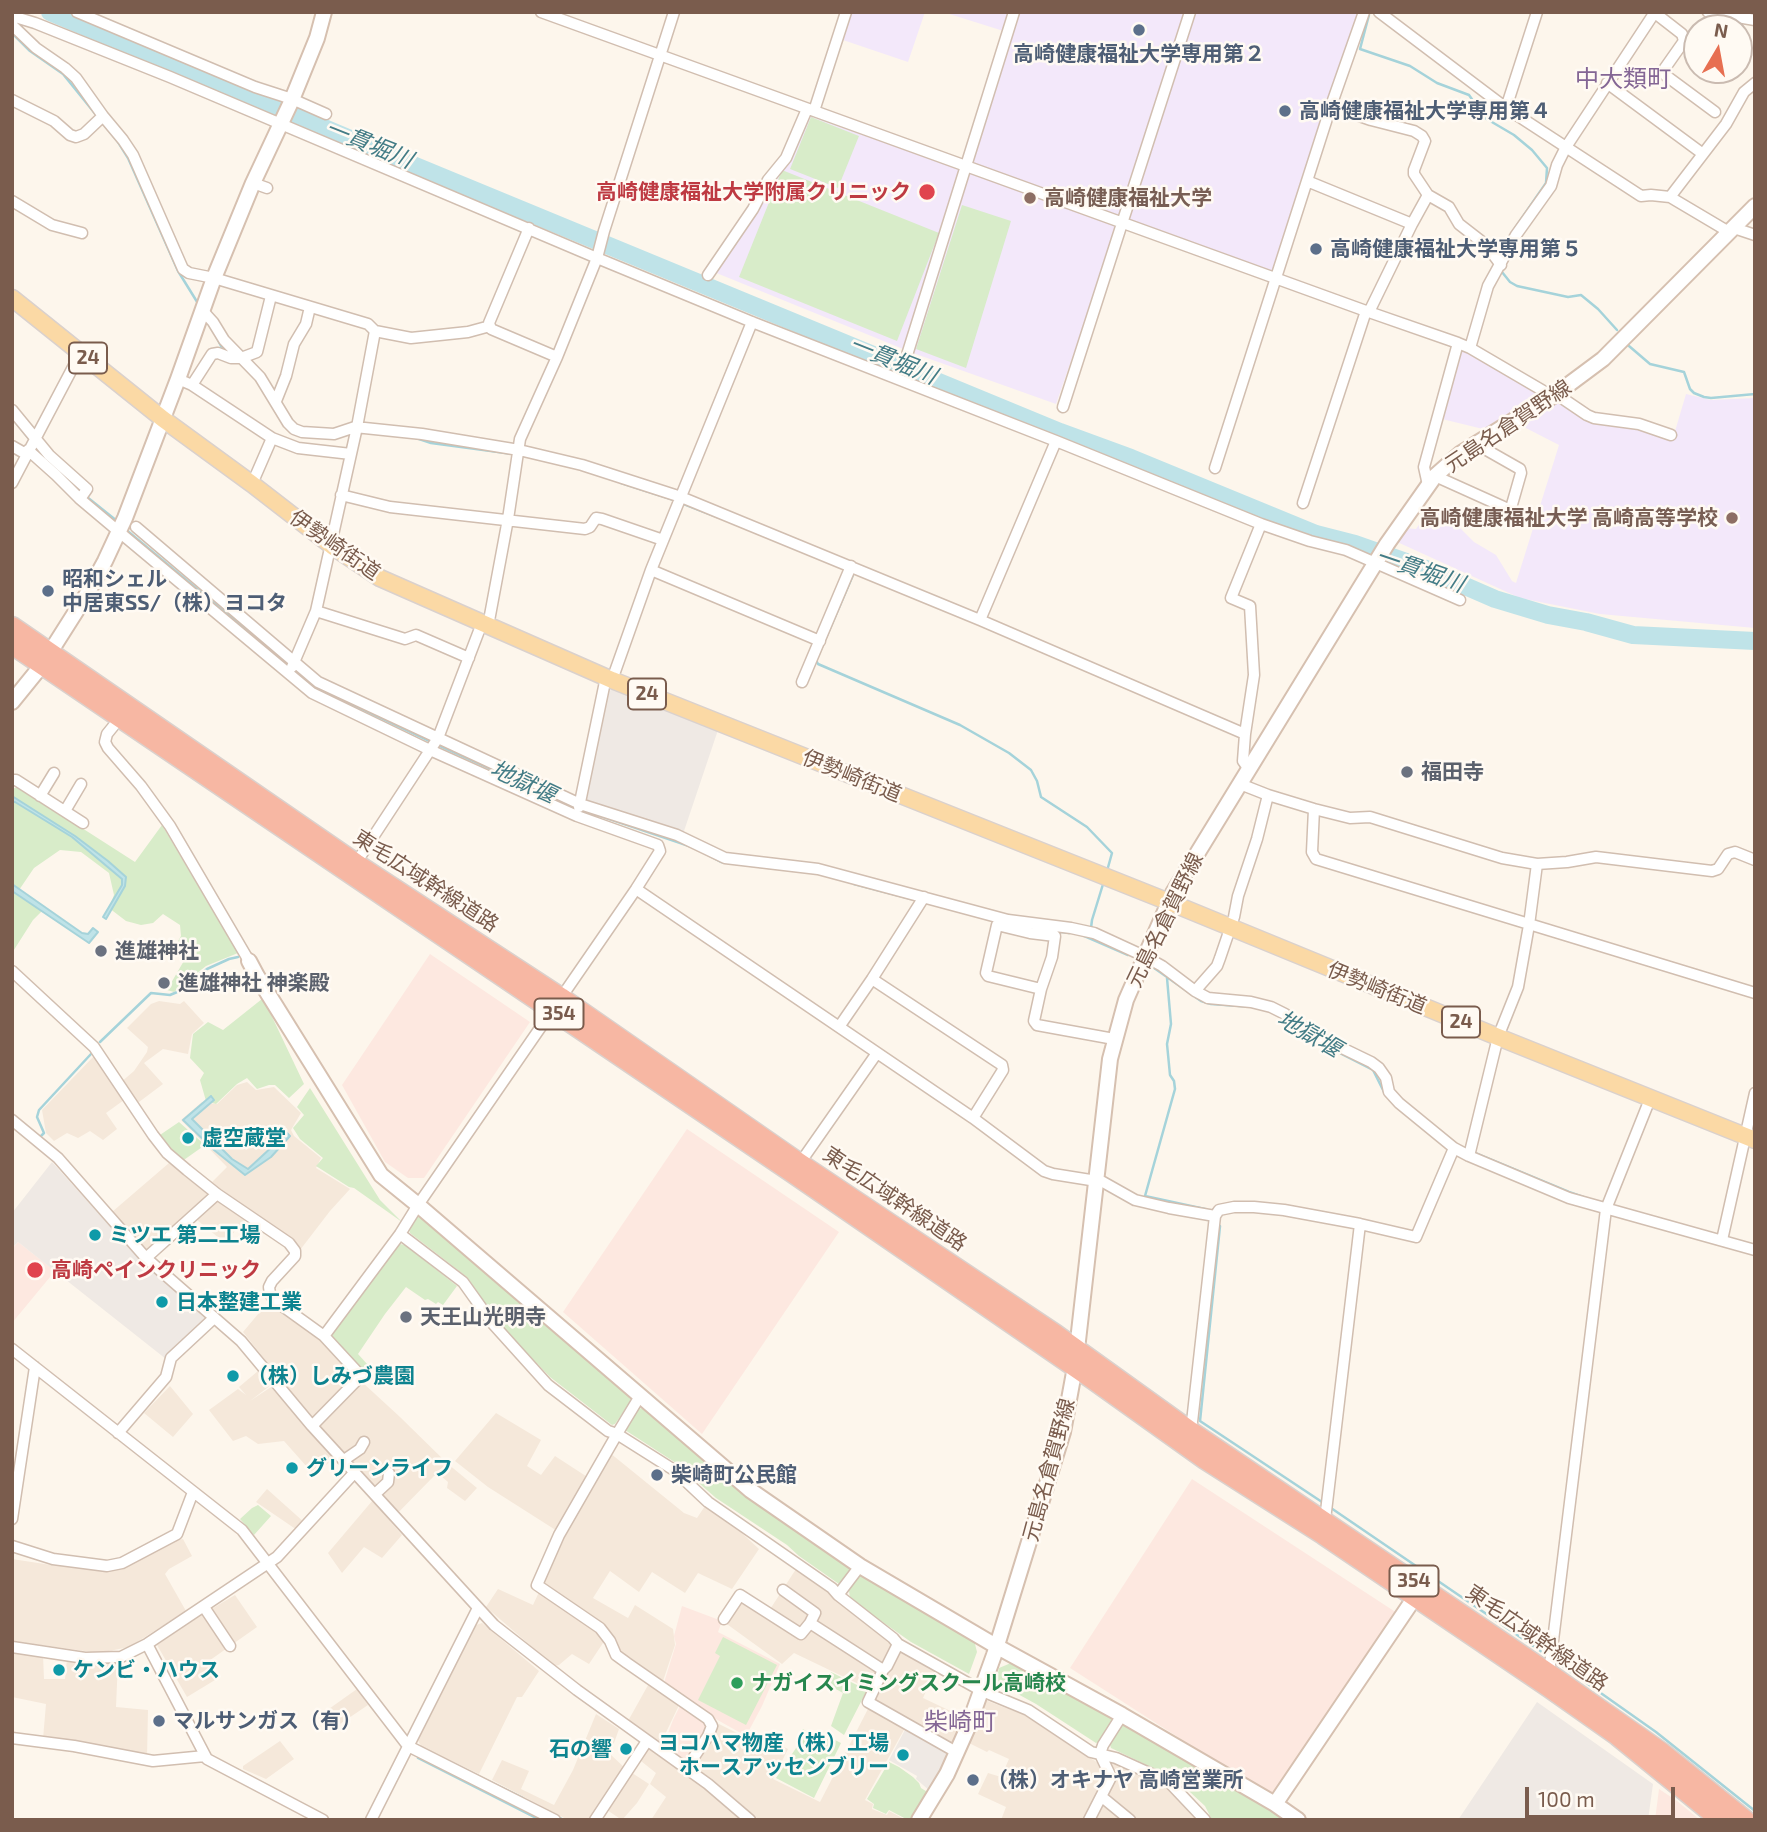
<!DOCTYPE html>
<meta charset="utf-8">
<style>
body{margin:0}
#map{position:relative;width:1767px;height:1832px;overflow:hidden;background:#fdf6ec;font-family:"Exo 2",sans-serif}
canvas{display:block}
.frame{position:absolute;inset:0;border:14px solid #7a5c4d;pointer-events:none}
.north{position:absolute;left:1683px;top:14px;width:70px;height:70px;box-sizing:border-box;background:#fffaf3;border:2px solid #cabbb1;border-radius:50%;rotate:10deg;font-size:19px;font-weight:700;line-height:28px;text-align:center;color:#7a5c4d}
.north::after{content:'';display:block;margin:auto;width:24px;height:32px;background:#e76f51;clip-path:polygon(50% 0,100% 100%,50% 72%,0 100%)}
.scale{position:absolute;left:1525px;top:1787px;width:150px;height:32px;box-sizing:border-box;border:4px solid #7a5c4d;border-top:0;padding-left:9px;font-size:21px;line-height:24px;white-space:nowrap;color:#7a5c4d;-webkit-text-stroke:5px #fffaf3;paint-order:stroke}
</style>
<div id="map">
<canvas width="1767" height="1832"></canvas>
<div class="frame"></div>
<div class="north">N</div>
<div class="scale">100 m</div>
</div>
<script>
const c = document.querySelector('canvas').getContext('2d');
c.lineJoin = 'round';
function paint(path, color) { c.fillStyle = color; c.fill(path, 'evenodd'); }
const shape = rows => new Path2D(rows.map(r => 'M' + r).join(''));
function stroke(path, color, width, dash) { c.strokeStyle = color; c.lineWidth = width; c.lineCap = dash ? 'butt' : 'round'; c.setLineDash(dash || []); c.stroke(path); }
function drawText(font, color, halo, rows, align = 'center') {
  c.font = font + ' "Exo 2","Noto Sans JP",sans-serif'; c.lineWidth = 5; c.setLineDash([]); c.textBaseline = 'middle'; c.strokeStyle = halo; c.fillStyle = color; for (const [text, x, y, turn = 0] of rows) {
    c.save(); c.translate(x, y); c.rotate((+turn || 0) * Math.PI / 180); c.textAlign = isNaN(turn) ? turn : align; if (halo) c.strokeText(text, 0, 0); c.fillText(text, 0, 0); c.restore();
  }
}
paint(shape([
 [159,1001,180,1004,184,1001,204,1023,192,1034,188,1054,163,1049,144,1063,163,1084,135,1105,120,1083,134,1071,147,1052,148,1047,127,1028,151,1004],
 [95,1055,124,1100,106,1113,117,1129,103,1140,90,1131,78,1138,67,1133,54,1141,46,1133,42,1110],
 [247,1082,256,1090,274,1087,301,1113,291,1130,294,1136,321,1158,316,1168,350,1189,330,1211,300,1250,265,1220,261,1221,212,1182,227,1167,181,1120,202,1102,217,1104,237,1085],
 [169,1163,245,1219,225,1243,191,1215,146,1252,112,1212],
 [269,1301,319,1336,362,1382,400,1417,448,1464,477,1488,465,1501,447,1488,448,1482,441,1476,434,1476,390,1521,402,1535,382,1558,364,1547,342,1573,328,1553,378,1494,309,1415,243,1332],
 [258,1371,271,1385,250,1401,271,1387,333,1458,315,1476,284,1441,258,1444,246,1436,233,1441,209,1410,238,1389,246,1395,239,1387],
 [170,1386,193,1414,173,1437,144,1413],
 [496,1413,541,1440,527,1466,541,1475,555,1456,595,1482,610,1453,684,1513,697,1518,705,1506,732,1524,759,1549,732,1589,698,1573,685,1593,652,1572,639,1592,610,1571,593,1598,628,1618,635,1605,673,1629,675,1645,660,1690,680,1703,661,1743,628,1721,652,1678,605,1640,589,1664,572,1654,559,1665,554,1666,486,1607,498,1589,533,1605,565,1536,488,1487,455,1461],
 [267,1489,305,1523,297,1530,256,1502],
 [183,1539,192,1556,169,1569,165,1574,186,1611,129,1647,99,1653,12,1641,12,1559,51,1565,120,1569,177,1540],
 [796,1569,830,1592,891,1642,899,1651,935,1671,923,1698,961,1716,954,1743,950,1744,872,1701,867,1688,794,1653,782,1664,724,1622,737,1595,767,1614],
 [235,1595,257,1627,206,1663,215,1680,187,1697,157,1645,203,1614],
 [482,1623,539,1671,522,1697,517,1697,479,1774,421,1746,417,1739,476,1625],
 [12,1651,43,1655,44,1679,65,1679,67,1659,118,1661,116,1707,148,1710,147,1757,43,1739,46,1704,12,1697],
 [357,1689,368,1705,337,1726,326,1711],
 [985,1700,1027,1716,1104,1767,1107,1776,1083,1820,1001,1820,1006,1807,978,1794,988,1773,1001,1777,1009,1759,989,1750,987,1752,967,1742,978,1711],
 [869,1707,905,1728,865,1800,873,1804,872,1809,887,1815,889,1811,906,1820,759,1820,711,1778,693,1767,717,1723,745,1737,750,1730,788,1749,773,1779,820,1802],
 [596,1714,619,1729,610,1754,626,1769,649,1784,637,1803,622,1820,601,1806,592,1820,568,1820,492,1780,502,1760,529,1771,521,1789,554,1805,573,1770],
 [280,1741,294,1759,266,1779,243,1769,243,1766],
 [649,1748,702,1786,742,1820,651,1820,666,1797,650,1784,656,1773,641,1761],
 [1110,1760,1167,1788,1201,1820,1092,1820,1114,1778]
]), '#f5e8da');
paint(shape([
 [430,954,530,1022,424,1178,408,1178,385,1162,342,1085],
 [687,1129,839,1232,702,1434,563,1312],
 [18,1242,55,1271,12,1323,12,1249],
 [1192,1479,1397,1613,1273,1798,1070,1668],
 [682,1606,722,1621,718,1632,780,1664,762,1706,746,1736,714,1718,706,1720,705,1731,686,1761,664,1744,673,1720,684,1698,663,1686,676,1644,674,1636],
 [1659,1789,1677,1801,1700,1820,1655,1820]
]), '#fde8e0');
paint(shape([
 [615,689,718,730,683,834,586,803,608,691],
 [52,1162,138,1257,208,1321,166,1359,18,1242,12,1248,12,1213],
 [1537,1702,1653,1784,1648,1820,1458,1820],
 [907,1726,946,1750,947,1757,930,1791,916,1779,917,1776,889,1760]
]), '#efe9e4');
paint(shape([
 [851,12,925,12,908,62,843,40],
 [943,12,1359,12,1274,272,1121,218,1056,404,913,353,714,272,809,116,970,173,1013,34],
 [1463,348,1542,393,1483,429,1442,419],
 [1686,394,1711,400,1755,398,1755,628,1600,614,1520,598,1395,541,1404,528,1416,529,1431,508,1454,522,1474,542,1496,555,1512,581,1516,583,1559,445,1520,425,1559,401,1620,422,1673,438]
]), '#f3e8fa');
paint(shape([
 [811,117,859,136,838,188,790,169],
 [782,170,939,233,897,341,739,277],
 [962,205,1011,221,966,368,916,349],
 [18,787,135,862,162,825,238,953,206,966,174,992,167,990,185,959,179,952,177,943,181,936,180,925,163,914,153,923,141,925,126,921,109,908,114,895,109,873,81,852,60,850,34,868,17,893,42,911,33,920,12,953,12,789],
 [262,999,265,1002,304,1084,289,1098,275,1085,269,1085,257,1089,247,1078,237,1084,216,1104,206,1101,200,1080,204,1073,190,1058,193,1034,208,1022,223,1030],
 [310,1088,380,1200,402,1222,354,1188,349,1187,316,1166,323,1158,300,1139,293,1128,304,1115,297,1107],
 [179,1122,205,1145,181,1162,157,1137],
 [418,1215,424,1216,628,1393,631,1401,615,1424,612,1425,550,1377,501,1326,467,1277,410,1233,409,1229],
 [400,1244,405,1245,457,1286,443,1305,438,1302,436,1304,428,1299,425,1300,406,1287,385,1314,358,1354,368,1365,363,1371,330,1339,330,1335,387,1258],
 [639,1408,644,1409,738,1488,849,1564,851,1569,843,1582,839,1584,799,1556,787,1545,716,1498,676,1463,625,1430],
 [258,1505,271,1516,254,1535,240,1519,252,1508],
 [866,1574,974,1640,977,1652,969,1674,911,1642,850,1599,849,1591,857,1575],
 [723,1637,777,1665,746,1725,698,1700,720,1656,715,1653],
 [1011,1663,1110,1715,1112,1721,1102,1741,1096,1743,1036,1704,996,1682,999,1668],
 [831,1672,867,1690,844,1735,831,1726,843,1693,823,1682],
 [1127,1725,1288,1820,1212,1820,1205,1806,1176,1779,1111,1748,1110,1745,1120,1726],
 [803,1729,815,1737,826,1738,834,1743,835,1740,841,1743,814,1798,776,1778,798,1745,799,1734],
 [889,1762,899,1767,913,1777,919,1783,921,1788,929,1793,911,1820,908,1820,889,1810,886,1814,873,1808,874,1804,867,1799]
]), '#d8ecc9');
const water = shape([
 [12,796,75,836,108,861,126,877,125,886,106,919,103,917,122,885,122,879,72,837,15,802,12,802,12,796],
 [12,884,82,933,88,934,93,928,98,932,89,943,12,891,12,884],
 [211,1096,214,1100,192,1119,232,1159,248,1169,287,1133,290,1136,271,1157,245,1175,214,1150,183,1120,211,1096]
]);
paint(water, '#bfe3e8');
stroke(water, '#a5d3da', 2);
stroke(shape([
 [1369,15,1360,49,1410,66,1437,83,1469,95,1485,118,1514,135,1532,150,1547,168,1546,183,1515,228,1503,249],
 [12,33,30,51,63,74,118,142,128,158,178,271,199,305],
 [1502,272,1510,282,1517,286,1568,297,1581,295,1598,309,1617,330],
 [216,336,221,346,232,354],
 [1629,346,1650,364,1684,372,1690,389,1694,393,1704,397,1711,398,1755,394],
 [12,418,30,440],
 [413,437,431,443,513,454],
 [34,445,51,464],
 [61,473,82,492],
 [621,483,674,500],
 [87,497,117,521],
 [681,503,717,517],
 [124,528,288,665],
 [819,654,853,575,852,574],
 [816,660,818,664,960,725,1009,753,1031,770,1037,781,1041,797,1087,827,1112,853,1107,871],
 [293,669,320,689,440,746,538,790],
 [586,811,689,846],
 [704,853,721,862,769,868],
 [854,884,919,901],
 [1091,928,1092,920,1104,881],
 [1055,931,1069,933],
 [1082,935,1128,955],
 [1147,963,1201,1001,1211,1004,1254,1007],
 [1167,978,1171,1024,1167,1044,1170,1075,1174,1081,1175,1089,1145,1196,1205,1209],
 [1314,1040,1373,1070,1385,1094,1393,1103],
 [100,1042,151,993,170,995,182,990,191,980,207,969,229,959,238,957],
 [41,1136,44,1133,37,1117,39,1110,91,1054],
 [1475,1153,1569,1192,1589,1199],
 [1220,1226,1200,1421,1325,1504],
 [1331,1508,1548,1656],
 [1554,1660,1656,1732,1755,1811],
 [418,1758,540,1820],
 [450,1762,523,1798],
 [556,1816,564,1820]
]), '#a5d3da', 2.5);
stroke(shape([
 [50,12,367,146,1060,432,1131,458,1316,534,1355,544,1426,569,1495,599,1548,615,1586,622,1633,635,1755,641]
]), '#bfe3e8', 18);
const street = shape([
 [77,12,255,87,292,99,326,114],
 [541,12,1366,311,1458,343,1470,348,1552,396],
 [1379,12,1506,108,1641,196,1651,195,1670,197,1729,232],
 [1708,12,1755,20],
 [1655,13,1682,34,1684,41,1665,68,1665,75,1715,112],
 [12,16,35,23,170,77,597,258,752,322,1056,441,1261,524,1310,541,1346,550,1460,600],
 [12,25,36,48,65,68,76,78,103,116,123,140,133,155,183,269,189,273,214,278,368,324,375,331,357,427,316,611,292,667],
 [1607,83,1703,154],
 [12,100,54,121,70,135,76,137,84,134,103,116],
 [1331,106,1371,120,1414,131,1422,136,1425,141,1414,170,1414,174,1428,195,1449,207,1459,224,1486,245,1501,265],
 [1506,108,1537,12],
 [814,111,846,12],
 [1307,181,1412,224],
 [253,183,267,188],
 [1670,197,1726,124,1744,92,1755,83],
 [12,201,52,225,82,233],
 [529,228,489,323,491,329,557,357],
 [1734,228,1755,235],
 [708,275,753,209,768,180,786,158,807,109],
 [203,311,213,322,224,340,260,377,288,423,294,429,302,432,334,434,355,427,422,434,519,450,582,465,681,497,980,620,1245,734],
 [1369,312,1412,224,1428,195],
 [375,331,411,338,468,332,490,326],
 [1470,348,1488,286,1516,235,1551,186,1557,165,1566,147,1655,12],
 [907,355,1014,12],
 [178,379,192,385,272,438,298,448,351,454],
 [192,385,212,354,218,353,231,358,241,358,257,352,271,296],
 [1556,394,1587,415,1594,418,1639,424,1671,435],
 [276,401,286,376,294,344,306,324,310,307],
 [1063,407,1190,12],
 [12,410,49,455,87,489,80,499],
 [12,446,26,454],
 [28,450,56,475,80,499,118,531,312,693,430,750,577,816,658,845,660,851,636,889,418,1205,400,1234,324,1336,361,1376,312,1426],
 [1215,468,1331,106,1364,12],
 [1435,476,1506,508,1511,508,1521,473,1520,469,1476,444],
 [12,483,81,352],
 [252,484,272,438],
 [1428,485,1424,467,1458,343],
 [341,495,390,507,585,529,590,527,596,518,602,519,663,540],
 [1303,503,1366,311],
 [136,527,318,682,580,804,677,835,725,858,818,869,1008,920,1071,928,1094,933,1144,956,1162,966,1195,991,1208,998,1251,1002,1271,1007,1285,1014,1313,1034,1371,1062,1379,1068,1386,1078,1389,1092,1399,1103,1454,1148,1469,1156,1569,1198,1755,1250],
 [651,570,820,641],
 [316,611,405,639,416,635,469,658],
 [980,620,1056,441],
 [488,626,508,519,520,439,557,357,597,258,604,231,674,12],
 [612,680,651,570,752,322],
 [802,682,851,566],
 [120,718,107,734,105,742,108,748,141,786,170,826,249,961],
 [1249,769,1243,761,1245,734,1254,675,1250,606,1231,598,1261,524],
 [12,780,16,780,83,823],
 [1240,784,1268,795,1314,809,1350,818,1370,817,1502,858,1537,864,1567,862,1596,857,1712,871,1718,869,1728,854,1735,852,1755,860],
 [40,796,54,773],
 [579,807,606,677],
 [1314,809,1312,852,1316,859,1755,993],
 [65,811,81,784],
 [356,863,438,738,482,623],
 [636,889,973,1118,1044,1171,1053,1174,1103,1182,1135,1200,1169,1208,1215,1216,1219,1210,1234,1207,1254,1207,1284,1210,1360,1224,1416,1237,1454,1148],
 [12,971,94,1047,153,1135,167,1153,187,1170,217,1194,289,1243,295,1251,295,1256,272,1281,269,1287,270,1294,274,1300,324,1336],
 [872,979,1002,1065,1003,1070,973,1118],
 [1041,989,988,976,986,973,997,925,1030,933,1055,936,1052,957,1041,989,1034,1021,1037,1025,1114,1039],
 [1195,991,1217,966,1220,958,1234,917,1238,896,1257,839,1268,795],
 [839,1027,872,979,924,897],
 [12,1120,58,1158,146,1258,241,1341,312,1426,494,1625,577,1690,708,1784,750,1820],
 [1469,1156,1498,1037,1518,987,1529,925,1537,864],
 [800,1163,877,1053],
 [400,1234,463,1282,493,1324,548,1385,608,1431,617,1434,674,1470,708,1502,832,1588,838,1595,893,1638,898,1644,982,1691,1028,1710,1091,1752,1116,1758,1169,1782,1205,1820],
 [1722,1240,1755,1093],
 [146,1258,217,1194],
 [12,1349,242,1530,408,1746,555,1820],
 [640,1396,617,1434,559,1535,537,1585,600,1628,610,1641,616,1655,627,1663,708,1719,712,1726,708,1736,686,1769],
 [1191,1431,1215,1216],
 [118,1433,166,1377,171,1358,214,1318],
 [344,1460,360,1449,364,1442],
 [375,1494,388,1482,389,1473],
 [12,1519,35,1367],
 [1325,1520,1360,1224],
 [12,1546,53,1559,107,1566,122,1563,177,1534,193,1492],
 [838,1595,860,1566],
 [204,1607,230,1646],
 [724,1619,740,1595,801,1634,810,1623,815,1613,783,1590],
 [810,1623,883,1670,868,1702,958,1753],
 [147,1644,207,1759,323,1820],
 [12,1647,85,1658,121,1657,147,1644,277,1557,355,1472],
 [883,1670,887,1666,898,1644],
 [1549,1673,1606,1209,1650,1099],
 [12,1738,74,1746,153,1761,205,1756],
 [1102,1797,1130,1820],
 [371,1820,478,1608],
 [595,1820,647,1741],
 [1089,1820,1111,1777,1100,1754,1103,1745,1122,1715]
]);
const secondary = shape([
 [12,702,42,665,87,594,105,561,125,518,178,379,214,278,253,183,291,102,317,38,324,12],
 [249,961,257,976,381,1175,418,1205,750,1490,860,1566,996,1646,1122,1715,1275,1804,1298,1820],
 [1275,1804,1415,1597],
 [919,1820,947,1774,968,1727,994,1655,1063,1432,1075,1367,1110,1059,1126,1000,1173,893,1387,544,1435,476,1460,454,1556,394,1603,359,1755,206]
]);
const primary = shape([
 [12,298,163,419,252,484,332,546,380,578,612,680,1169,902,1498,1037,1755,1140]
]);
const highway = shape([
 [12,626,356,863,561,997,800,1163,1056,1334,1191,1431,1549,1673,1662,1752,1746,1820],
 [12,645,792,1173,1093,1380,1205,1460,1323,1535,1549,1688,1617,1736,1720,1820]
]);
stroke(street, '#d1beb0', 13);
stroke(secondary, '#d6c0b0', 18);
stroke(primary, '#dad1cd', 19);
stroke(highway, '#dad1cd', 21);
stroke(street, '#fff', 10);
stroke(secondary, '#fff', 14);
stroke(primary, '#fbd9a5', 16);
stroke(highway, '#f7b7a3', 18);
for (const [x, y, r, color] of [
 [1139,30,7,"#5c6f8a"],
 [1285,111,7,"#5c6f8a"],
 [927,192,9,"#e0444e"],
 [1030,198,7,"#8d6e63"],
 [1316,249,7,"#5c6f8a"],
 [1732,518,7,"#8d6e63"],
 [48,591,7,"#5c6f8a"],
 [1407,772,7,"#6b7280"],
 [101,951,7,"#6b7280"],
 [164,983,7,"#6b7280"],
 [188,1138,7,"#0f9aa8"],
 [95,1235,7,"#0f9aa8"],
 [35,1270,9,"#e0444e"],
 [162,1302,7,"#0f9aa8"],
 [406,1317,7,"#6b7280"],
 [233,1376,7,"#0f9aa8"],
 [292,1468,7,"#0f9aa8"],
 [657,1475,7,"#5c6f8a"],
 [59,1670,7,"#0f9aa8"],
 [737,1683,7,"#2e9e5b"],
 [159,1721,7,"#5c6f8a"],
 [626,1749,7,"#0f9aa8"],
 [903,1755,7,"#0f9aa8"],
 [973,1780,7,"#5c6f8a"]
]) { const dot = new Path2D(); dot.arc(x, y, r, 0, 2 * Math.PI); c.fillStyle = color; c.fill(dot); stroke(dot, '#fffaf3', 2.5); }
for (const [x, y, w] of [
 [88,358,38],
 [647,694,38],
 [559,1014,49],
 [1461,1022,38],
 [1414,1581,49]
]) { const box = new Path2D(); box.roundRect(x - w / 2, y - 15.5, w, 31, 5); c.fillStyle = '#fffaf3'; c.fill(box); stroke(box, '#7a5c4d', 2); }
drawText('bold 19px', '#7a5c4d', null, [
 ["24",88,358],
 ["24",647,694],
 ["354",559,1014],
 ["24",1461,1022],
 ["354",1414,1581]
]);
drawText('bold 21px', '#4e5e75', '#fffaf3', [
 ["高崎健康福祉大学専用第２",1139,54,"center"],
 ["高崎健康福祉大学専用第４",1299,111],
 ["高崎健康福祉大学専用第５",1330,249],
 ["昭和シェル",62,579],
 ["中居東SS/（株）ヨコタ",62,603],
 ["柴崎町公民館",671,1475],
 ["マルサンガス（有）",173,1721],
 ["（株）オキナヤ 高崎営業所",987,1780]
], 'left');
drawText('bold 21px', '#be3a42', '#fffaf3', [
 ["高崎健康福祉大学附属クリニック",911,192],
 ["高崎ペインクリニック",51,1270,"left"]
], 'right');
drawText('bold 21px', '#785e54', '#fffaf3', [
 ["高崎健康福祉大学",1044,198],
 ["高崎健康福祉大学 高崎高等学校",1718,518,"right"]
], 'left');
drawText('21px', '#7a5c4d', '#fffaf3', [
 ["元島名倉賀野線",1508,426,-34],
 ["伊勢崎街道",335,545,35],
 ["伊勢崎街道",852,776,22],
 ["東毛広域幹線道路",426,881,33],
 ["元島名倉賀野線",1165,920,-64],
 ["伊勢崎街道",1377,988,22],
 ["東毛広域幹線道路",895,1199,34],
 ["元島名倉賀野線",1049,1470,-75],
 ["東毛広域幹線道路",1537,1638,35]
]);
drawText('bold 21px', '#5b616d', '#fffaf3', [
 ["福田寺",1421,772],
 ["進雄神社",115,951],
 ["進雄神社 神楽殿",178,983],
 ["天王山光明寺",420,1317]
], 'left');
drawText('bold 21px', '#0d838f', '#fffaf3', [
 ["虚空蔵堂",202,1138],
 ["ミツエ 第二工場",109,1235],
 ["日本整建工業",176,1302],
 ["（株）しみづ農園",247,1376],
 ["グリーンライフ",306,1468],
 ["ケンビ・ハウス",73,1670],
 ["ヨコハマ物産（株）工場",889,1743,"right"],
 ["ホースアッセンブリー",889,1767,"right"],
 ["石の響",612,1749,"right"]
], 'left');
drawText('bold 21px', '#27864d', '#fffaf3', [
 ["ナガイスイミングスクール高崎校",751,1683]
], 'left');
drawText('italic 23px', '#437c86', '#fffaf3', [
 ["一貫堀川",369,144,22],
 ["一貫堀川",893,360,22],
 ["一貫堀川",1420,570,19],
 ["地獄堰",523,782,25],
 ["地獄堰",1309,1034,30]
]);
drawText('24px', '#846695', '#fffaf3', [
 ["中大類町",1623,79],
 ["柴崎町",960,1722]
]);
</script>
